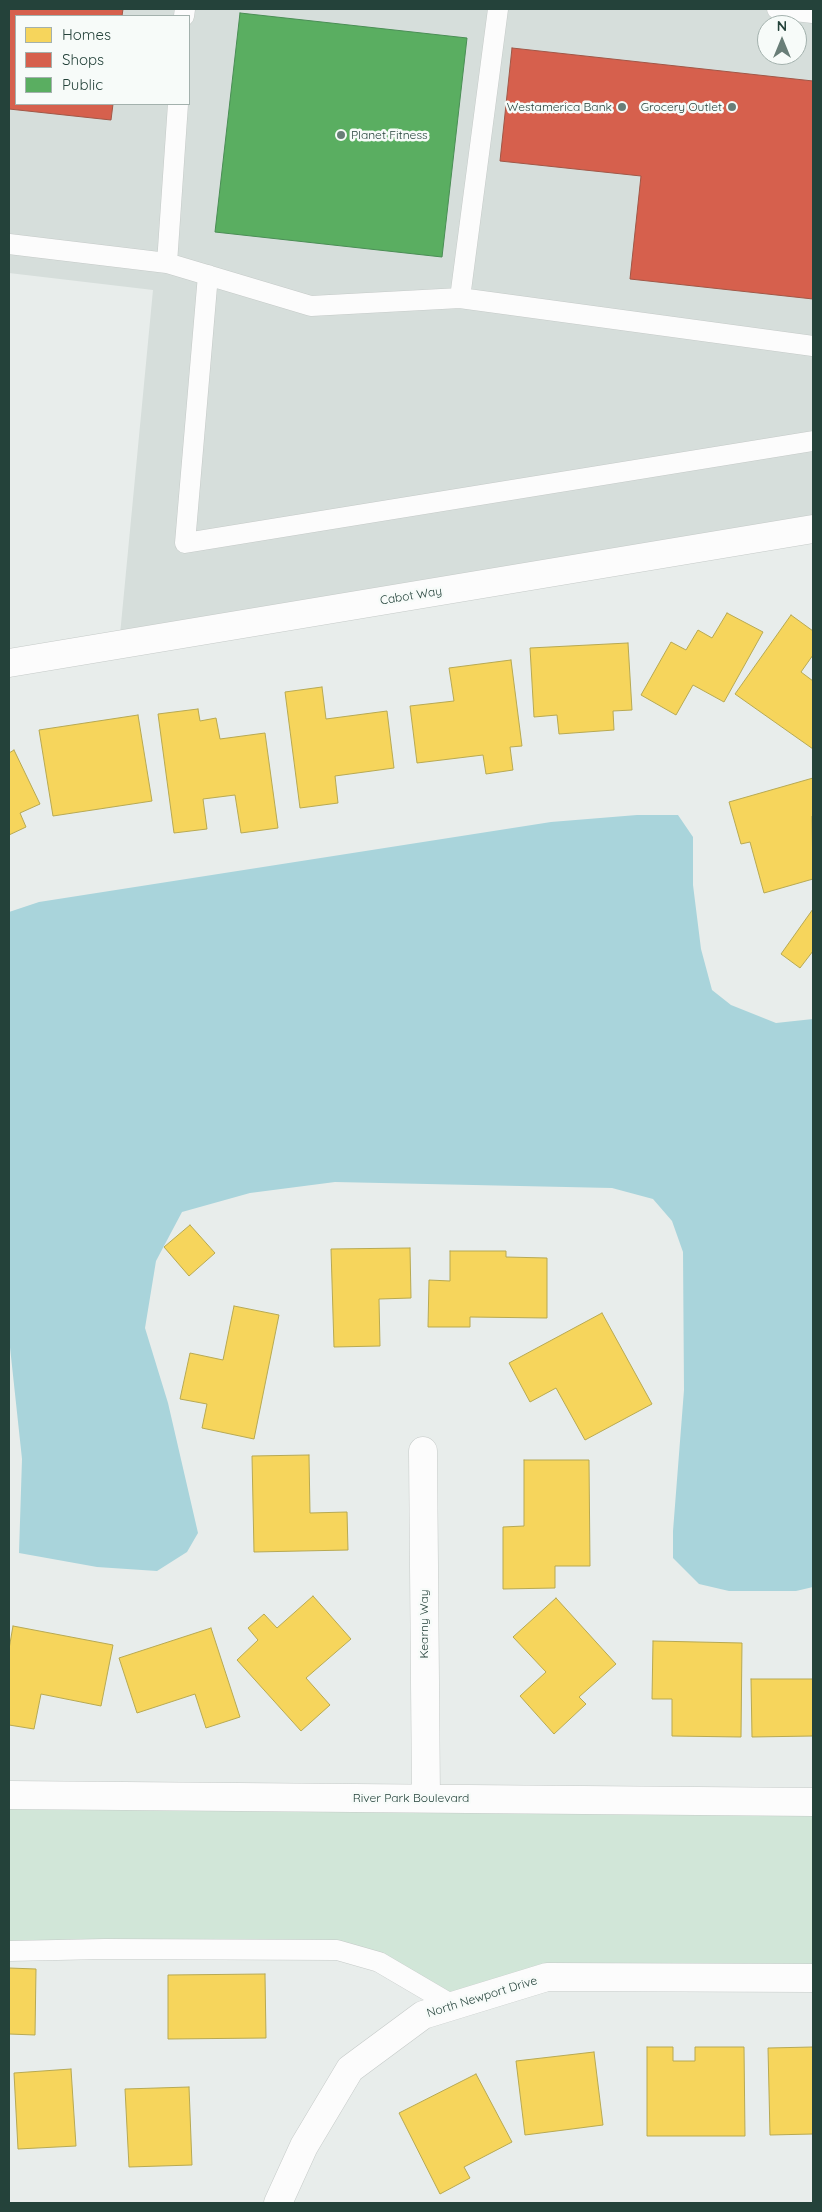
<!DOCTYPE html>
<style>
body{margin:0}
#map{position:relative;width:822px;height:2212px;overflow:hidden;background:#e8edeb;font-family:Quicksand,sans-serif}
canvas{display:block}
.frame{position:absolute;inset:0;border:10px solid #24423a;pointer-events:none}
.legend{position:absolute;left:15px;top:15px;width:175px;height:90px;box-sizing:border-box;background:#f7fbf9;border:1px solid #a3b1ad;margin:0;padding:6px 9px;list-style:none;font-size:15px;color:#24423a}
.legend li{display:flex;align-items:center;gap:10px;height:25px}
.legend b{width:25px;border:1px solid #a3b1ad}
.north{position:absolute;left:757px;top:15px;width:50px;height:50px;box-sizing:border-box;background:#f7fbf9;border:1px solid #a3b1ad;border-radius:50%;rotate:0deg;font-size:14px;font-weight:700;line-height:20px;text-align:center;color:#24423a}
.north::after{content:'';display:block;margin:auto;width:18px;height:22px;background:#697e78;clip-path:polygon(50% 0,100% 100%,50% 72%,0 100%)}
</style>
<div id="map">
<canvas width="822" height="2212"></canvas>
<div class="frame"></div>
<ul class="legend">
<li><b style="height:14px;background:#f6d55c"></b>Homes</li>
<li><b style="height:14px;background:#d6604d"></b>Shops</li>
<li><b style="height:14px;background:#5aae61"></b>Public</li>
</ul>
<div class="north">N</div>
</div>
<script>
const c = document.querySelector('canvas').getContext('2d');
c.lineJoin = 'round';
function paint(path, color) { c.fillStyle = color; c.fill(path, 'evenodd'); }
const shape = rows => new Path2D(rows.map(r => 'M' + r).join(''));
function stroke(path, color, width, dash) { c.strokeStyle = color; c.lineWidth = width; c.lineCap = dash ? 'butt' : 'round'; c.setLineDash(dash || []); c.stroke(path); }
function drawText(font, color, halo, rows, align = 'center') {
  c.font = font + ' Quicksand,sans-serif'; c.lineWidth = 5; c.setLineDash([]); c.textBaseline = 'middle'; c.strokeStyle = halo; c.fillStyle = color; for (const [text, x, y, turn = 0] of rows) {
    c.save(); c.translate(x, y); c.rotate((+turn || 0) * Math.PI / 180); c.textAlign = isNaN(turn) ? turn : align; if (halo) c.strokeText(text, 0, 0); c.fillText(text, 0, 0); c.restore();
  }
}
paint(shape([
 [9,9,813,9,813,529,119,645,153,290,9,273],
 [16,16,189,16,189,104,16,104],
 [767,25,797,25,797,55,767,55]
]), '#d6dedb');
paint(shape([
 [9,1795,813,1802,813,1978,547,1977,454,2006,337,1950,9,1951]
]), '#d1e6d8');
paint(shape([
 [637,815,678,815,693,837,693,885,701,949,712,990,731,1005,776,1023,813,1019,813,1587,796,1591,729,1591,699,1584,673,1558,673,1531,684,1390,683,1252,672,1221,653,1199,612,1188,335,1182,250,1193,182,1212,156,1261,145,1328,168,1403,198,1533,187,1552,157,1571,97,1567,19,1553,22,1459,9,1338,9,912,39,902,551,822]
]), '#a9d4db');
const homes = shape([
 [727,613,763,632,724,702,693,685,676,715,641,695,671,642,686,650,698,630,712,638,727,613],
 [791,615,813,631,813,655,801,672,813,681,813,749,735,694,791,615],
 [628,643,632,710,613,711,614,730,559,734,557,715,534,717,530,648,628,643],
 [511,660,522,746,510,747,513,770,486,774,483,755,417,763,410,706,454,701,449,668,511,660],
 [322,687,326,719,387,711,394,768,335,776,338,803,300,808,285,692,322,687],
 [198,709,200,721,216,718,220,739,265,733,278,828,241,833,235,795,203,799,207,829,174,833,158,714,198,709],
 [138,715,152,801,53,816,39,730,138,715],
 [14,750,40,804,20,813,26,827,9,835,9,753,14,750],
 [813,778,813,815,812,816,813,879,764,893,750,842,741,844,729,802,813,778],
 [813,909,813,951,800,968,781,954,813,909],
 [190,1225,215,1253,189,1276,164,1247,190,1225],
 [410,1248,411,1298,379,1299,380,1346,334,1347,331,1249,410,1248],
 [450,1251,506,1251,506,1257,547,1258,547,1318,470,1317,470,1327,428,1327,429,1280,450,1281,450,1251],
 [234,1306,279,1315,254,1439,202,1428,207,1404,180,1399,190,1353,223,1360,234,1306],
 [602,1313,652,1404,585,1440,556,1388,530,1402,509,1363,602,1313],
 [309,1455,310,1513,347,1512,348,1550,254,1552,252,1456,309,1455],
 [524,1460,589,1460,590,1566,555,1566,555,1588,503,1589,503,1527,524,1526,524,1460],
 [313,1596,351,1639,306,1678,330,1705,301,1731,237,1660,258,1640,248,1628,264,1614,277,1628,313,1596],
 [556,1598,616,1664,579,1697,586,1704,554,1734,520,1696,546,1672,513,1637,556,1598],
 [13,1626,113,1645,101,1706,41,1694,34,1729,9,1725,9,1649,13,1626],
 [211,1628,240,1717,206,1728,195,1694,137,1713,119,1658,211,1628],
 [653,1641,742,1643,741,1737,672,1736,672,1699,652,1699,653,1641],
 [751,1679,813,1679,813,1736,752,1737,751,1679],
 [9,1968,36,1969,35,2035,9,2034,9,1968],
 [265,1974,266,2038,168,2039,168,1975,265,1974],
 [647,2047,673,2047,673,2061,695,2061,695,2047,744,2047,745,2136,647,2136,647,2047],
 [813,2047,813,2134,770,2135,768,2048,813,2047],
 [594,2052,603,2125,525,2135,516,2061,594,2052],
 [71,2069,76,2146,18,2149,14,2073,71,2069],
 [476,2074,512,2142,464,2167,470,2178,440,2194,399,2113,476,2074],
 [189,2087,192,2165,129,2167,125,2089,189,2087]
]);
paint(homes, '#f6d55c');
stroke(homes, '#b7a952', 1);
const shops = shape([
 [9,9,123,9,122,16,16,16,16,104,113,104,111,120,9,109,9,9],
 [512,48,813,81,813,299,630,279,641,176,500,161,512,48]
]);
paint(shops, '#d6604d');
stroke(shops, '#a15747', 1);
const public = shape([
 [240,13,467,38,442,257,215,232,240,13]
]);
paint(public, '#5aae61');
stroke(public, '#4a8e55', 1);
const service = shape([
 [777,9,813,13],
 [184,16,185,9],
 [9,244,167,263,311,306,460,298,813,346],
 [167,263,178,104],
 [208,275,185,543,813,441],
 [460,298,498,9],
 [9,1951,105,1949,337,1950,379,1962,454,2006]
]);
const minor = shape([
 [9,663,813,529],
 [423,1451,426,1798],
 [9,1795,813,1802],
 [278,2203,304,2146,350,2069,423,2015,547,1977,813,1978]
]);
stroke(service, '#c5cac8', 21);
stroke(minor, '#c5cac8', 29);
stroke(service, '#fcfcfc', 20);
stroke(minor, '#fcfcfc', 28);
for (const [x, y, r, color] of [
 [622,107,5,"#697e78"],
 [732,107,5,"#697e78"],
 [341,135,5,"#697e78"]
]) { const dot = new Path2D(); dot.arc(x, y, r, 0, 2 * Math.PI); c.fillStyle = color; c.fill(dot); stroke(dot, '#f7fbf9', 2); }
drawText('12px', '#24423a', '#f7fbf9', [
 ["Westamerica Bank",612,107],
 ["Grocery Outlet",722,107],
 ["Planet Fitness",351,135,"left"]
], 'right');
drawText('12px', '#24423a', '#f7fbf9', [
 ["Cabot Way",411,596,-9],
 ["Kearny Way",424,1624,-90],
 ["River Park Boulevard",411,1798],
 ["North Newport Drive",482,1997,-17]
]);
</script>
